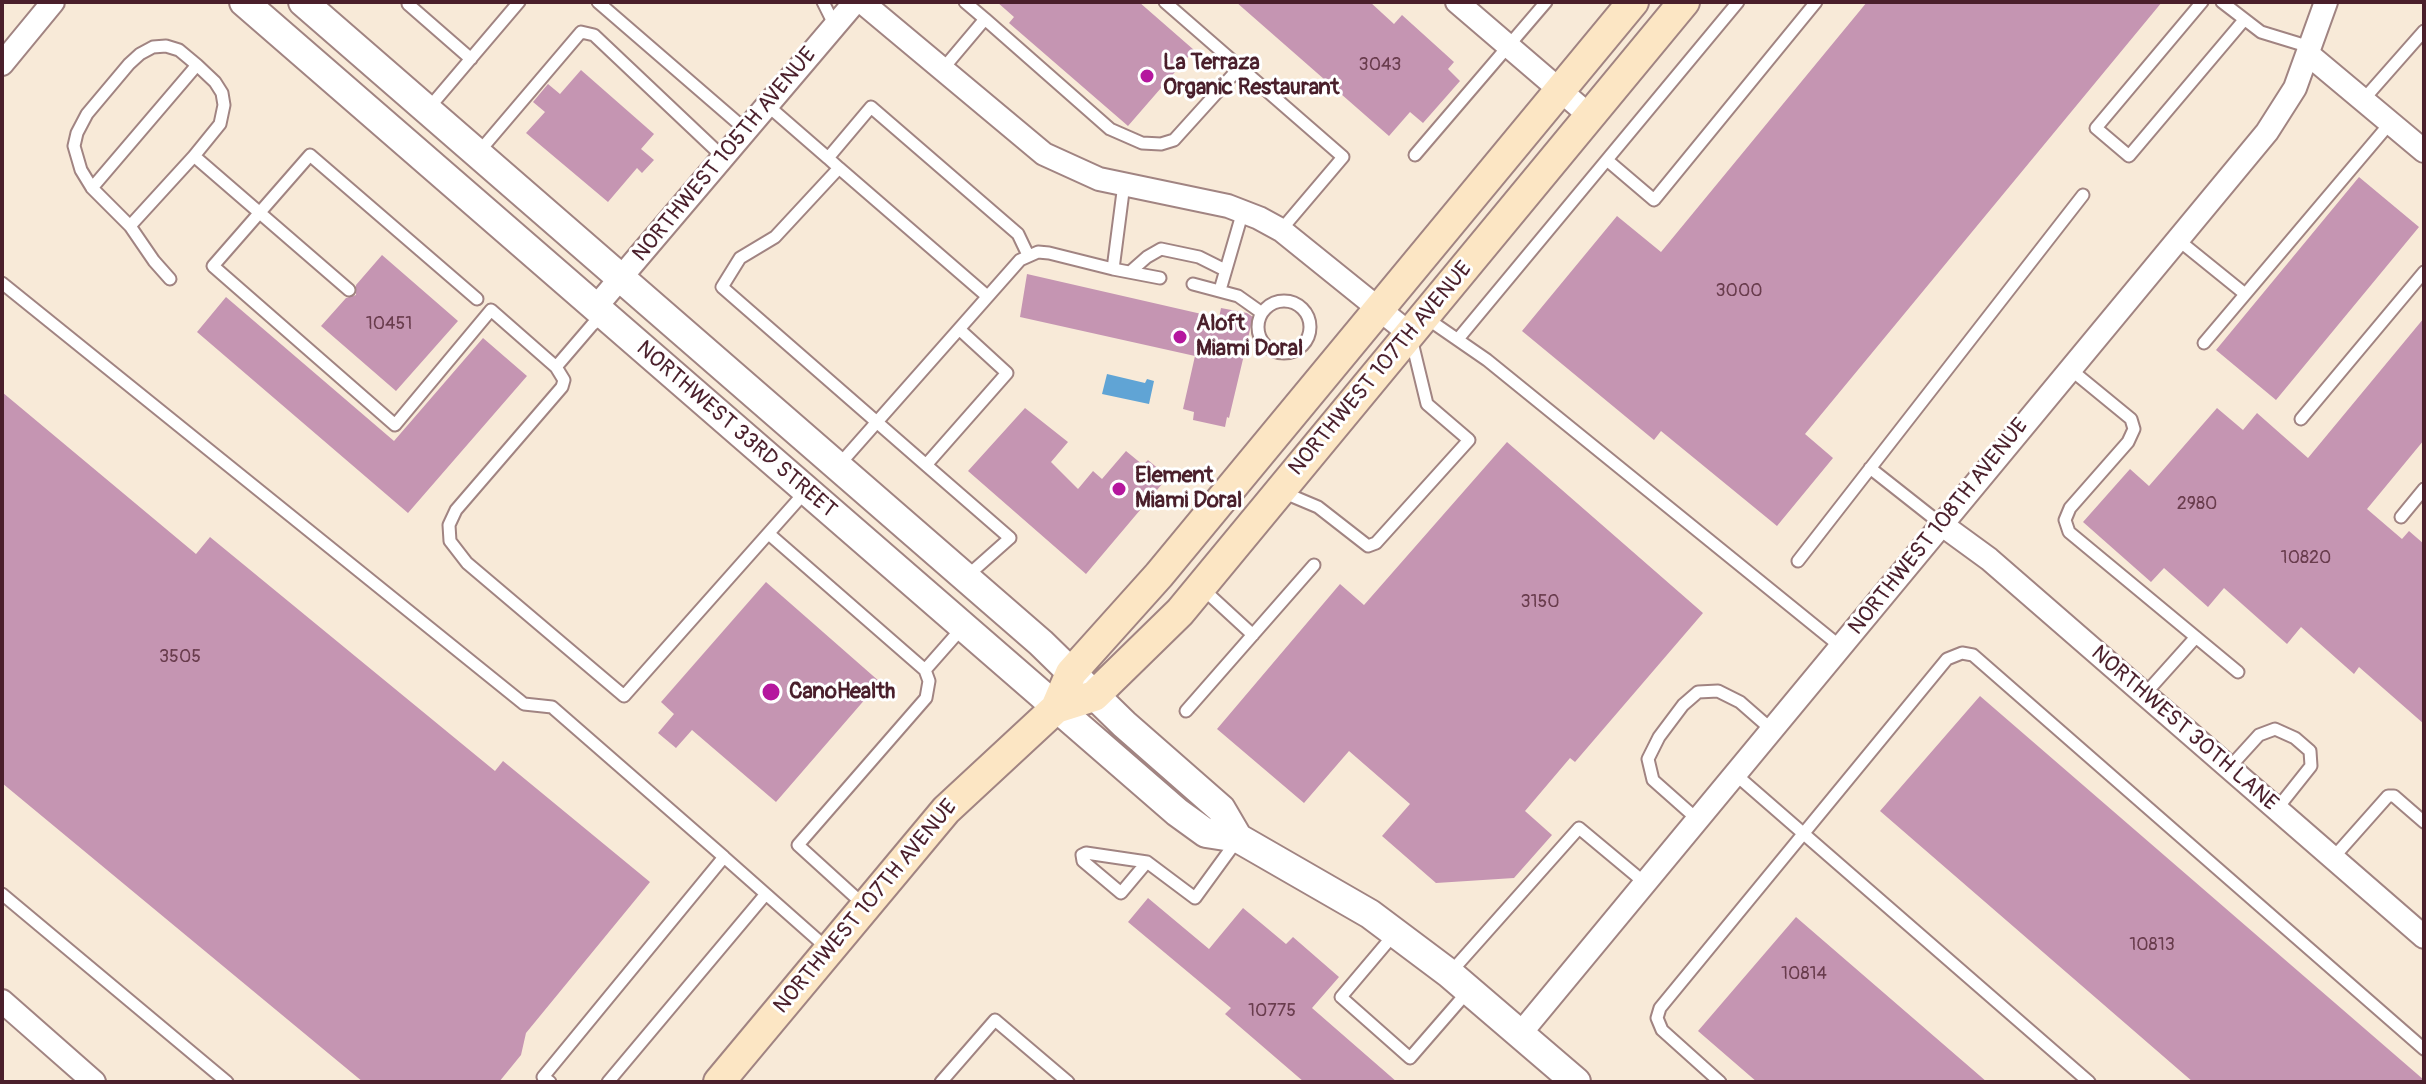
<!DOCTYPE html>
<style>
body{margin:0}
#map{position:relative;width:2426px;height:1084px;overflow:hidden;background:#f8ead8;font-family:Pangolin,sans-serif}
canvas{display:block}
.frame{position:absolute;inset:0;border:4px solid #4a1f2b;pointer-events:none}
</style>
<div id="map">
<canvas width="2426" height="1084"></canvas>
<div class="frame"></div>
</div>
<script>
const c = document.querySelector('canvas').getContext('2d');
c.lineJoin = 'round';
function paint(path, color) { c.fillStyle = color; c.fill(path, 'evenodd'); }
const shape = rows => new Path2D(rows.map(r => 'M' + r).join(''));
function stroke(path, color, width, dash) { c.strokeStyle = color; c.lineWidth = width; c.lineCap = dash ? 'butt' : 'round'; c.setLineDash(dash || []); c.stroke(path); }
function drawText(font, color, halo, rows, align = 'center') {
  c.font = font + ' Pangolin,sans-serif'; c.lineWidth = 6; c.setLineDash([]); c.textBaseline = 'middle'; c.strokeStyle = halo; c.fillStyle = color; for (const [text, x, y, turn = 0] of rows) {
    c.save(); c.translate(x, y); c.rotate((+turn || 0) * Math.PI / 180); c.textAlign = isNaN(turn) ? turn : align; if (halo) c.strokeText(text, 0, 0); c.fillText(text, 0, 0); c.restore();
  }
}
paint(shape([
 [1107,374,1145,383,1147,379,1154,381,1149,404,1102,394]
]), '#60a4d5');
paint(shape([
 [997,2,1139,2,1194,50,1128,126,1009,23,1014,17],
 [1236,2,1370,2,1394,24,1402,15,1454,62,1448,69,1460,81,1423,123,1410,112,1389,136],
 [1867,2,2162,2,1805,434,1833,458,1777,526,1661,431,1654,440,1522,331,1617,216,1661,252],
 [581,70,654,134,641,149,654,160,642,173,637,168,608,202,526,133,545,112,533,102,548,84,560,94],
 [2359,177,2419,227,2276,400,2216,350],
 [382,255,458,321,396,391,321,326,346,298,356,295,356,285],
 [1027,274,1219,318,1221,308,1247,313,1253,317,1229,418,1227,417,1225,427,1193,420,1194,412,1183,409,1195,356,1020,317],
 [226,297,394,441,483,338,527,376,408,513,197,332],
 [2424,318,2424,440,2367,509,2402,539,2409,531,2424,544,2424,724,2359,667,2354,674,2301,627,2287,644,2224,588,2208,607,2164,568,2151,582,2083,522,2130,469,2149,486,2217,408,2243,430,2257,413,2308,458],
 [2,392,196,554,210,537,495,771,503,761,650,882,526,1033,521,1055,499,1082,363,1082,2,783],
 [1025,408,1068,442,1051,462,1078,489,1093,471,1102,479,1126,451,1143,465,1148,460,1168,477,1086,574,968,471],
 [1507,442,1703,613,1575,762,1570,758,1525,811,1552,835,1514,878,1436,883,1382,836,1410,804,1349,751,1304,803,1217,729,1340,584,1364,605],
 [766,582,880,682,776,802,692,730,676,748,658,733,674,714,661,702],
 [1980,696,2424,1080,2424,1082,2193,1082,1880,811],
 [1148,898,1209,949,1243,908,1286,944,1293,937,1339,977,1312,1008,1397,1082,1304,1082,1225,1014,1231,1008,1128,922],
 [1796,917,1987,1082,1757,1082,1698,1031]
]), '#c595b2');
const service = shape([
 [410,2,408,4,471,59],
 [598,2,746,130],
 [823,2,835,26],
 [1165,2,1343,157,1281,230],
 [2202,2,2096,128,2129,156,2244,20],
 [2222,2,2261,32,2310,47],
 [985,19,1110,129,1142,143,1161,144,1174,140,1240,67],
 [942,70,985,19,965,2],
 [2364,99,2424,31],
 [767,105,828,158,871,107,1018,234,1028,255],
 [428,109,519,2],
 [478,153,581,32,594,35,723,157],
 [1415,155,1546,2],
 [828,158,839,168,775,237,740,258,722,287,926,465,1007,373,959,329],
 [1607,160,1654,200,1816,2],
 [839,168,987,296],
 [92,188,197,65],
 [130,226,194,156,349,290],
 [2177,239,2245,294],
 [1113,269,1160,278],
 [1130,272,1147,257,1161,249,1199,257,1225,270],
 [170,279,154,261,130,226,92,188,81,170,74,146,77,133,87,114,129,64,140,54,153,47,166,46,179,50,197,65,215,82,222,93,224,105,220,124,194,156],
 [2,283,524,704,552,707,724,857],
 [1193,284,1238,296,1262,313],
 [1220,290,1243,211],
 [477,299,310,155,213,266,395,425,491,310,556,367,564,380,562,387,456,510,449,525,450,541,467,563,624,696,806,491],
 '1258 327a26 26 0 1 1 52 0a26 26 0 1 1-52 0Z',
 [1425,326,1432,322,1487,360,1841,647],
 [1458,339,1738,2],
 [2204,343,2391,122],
 [556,367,592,325,604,315],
 [2070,369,2131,419,2134,429,2128,442,2070,508,2065,520,2069,532,2238,672],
 [2301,419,2424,272],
 [926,465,1010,538,966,577],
 [838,466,1020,260,1038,252,1049,253,1113,269,1124,184],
 [1870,468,1941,524],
 [1280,491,1318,507,1368,546,1376,543,1469,440,1427,404,1411,338],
 [2401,517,2424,489],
 [769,534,925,670],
 [1798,561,2083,195],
 [1203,589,1253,635],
 [2144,695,2196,637],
 [1186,711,1314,565],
 [2229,768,2259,735,2275,729,2295,738,2310,751,2311,766,2276,810],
 [1735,774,2089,1082],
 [1697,819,1653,780,1648,759,1659,737,1683,705,1698,692,1718,691,1740,702,1772,730],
 [2333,858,2388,796,2394,796,2424,822],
 [1147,862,1121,893,1083,861,1082,855,1086,853,1147,862,1195,898,1238,839],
 [2,894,227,1082],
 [864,905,798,845,926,698,929,681,925,670,962,628],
 [1396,932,1341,997,1410,1058,1469,990],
 [1450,973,1579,828,1645,883],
 [550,1082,543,1077,724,857,828,949],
 [608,1082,765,895],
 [941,1082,995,1020,1068,1082],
 [1720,1082,1662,1030,1657,1018,1660,1008,1947,659,1962,653,1973,655,2424,1049]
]);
const minor = shape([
 [862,2,1044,154,1099,179,1228,206,1259,218,1281,230,1410,334],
 [1457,2,1590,116],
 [2308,54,2424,151],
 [2,64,53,2],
 [595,308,855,2],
 [1941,524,1989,559,2424,937],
 [2,1001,94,1082],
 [1520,1034,2267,132,2295,88,2326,2]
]);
const tertiary = shape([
 [244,2,1177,812,1206,833,1238,838,1370,914,1450,974,1576,1082],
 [303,2,1041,643,1124,724,1221,809,1238,838]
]);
const secondary = shape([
 [1056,708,1071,673,1159,575,1633,2],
 [719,1082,946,810,1056,708,1094,696,1180,612,1684,2]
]);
stroke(service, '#a18482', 15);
stroke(minor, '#a18482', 26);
stroke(tertiary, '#a18482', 32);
stroke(secondary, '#a18482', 34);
stroke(service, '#fff', 11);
stroke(minor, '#fff', 22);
stroke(tertiary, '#fff', 28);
stroke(secondary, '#fce6c4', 30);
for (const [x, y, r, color] of [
 [1147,76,8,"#b5179e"],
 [1180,337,8,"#b5179e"],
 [1119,489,8,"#b5179e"],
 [771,692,10,"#b5179e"]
]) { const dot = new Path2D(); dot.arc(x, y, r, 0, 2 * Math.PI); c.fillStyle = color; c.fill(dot); stroke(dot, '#fff', 3); }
drawText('18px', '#693c4d', null, [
 ["3043",1380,65],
 ["3000",1739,291],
 ["10451",389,324],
 ["2980",2197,504],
 ["10820",2306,558],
 ["3150",1540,602],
 ["3505",180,657],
 ["10813",2152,945],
 ["10814",1804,974],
 ["10775",1272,1011]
]);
drawText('bold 22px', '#4a1f2b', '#fff', [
 ["La Terraza",1163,63],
 ["Organic Restaurant",1163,88],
 ["Aloft",1196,324],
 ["Miami Doral",1196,349],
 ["Element",1135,476],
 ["Miami Doral",1135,501],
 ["CanoHealth",789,692]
], 'left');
drawText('22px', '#4a1f2b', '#fff', [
 ["NORTHWEST 105TH AVENUE",725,155,-50],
 ["NORTHWEST 107TH AVENUE",1381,369,-50],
 ["NORTHWEST 33RD STREET",736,430,41],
 ["NORTHWEST 108TH AVENUE",1939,527,-51],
 ["NORTHWEST 30TH LANE",2184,729,41],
 ["NORTHWEST 107TH AVENUE",866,907,-50]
]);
</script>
